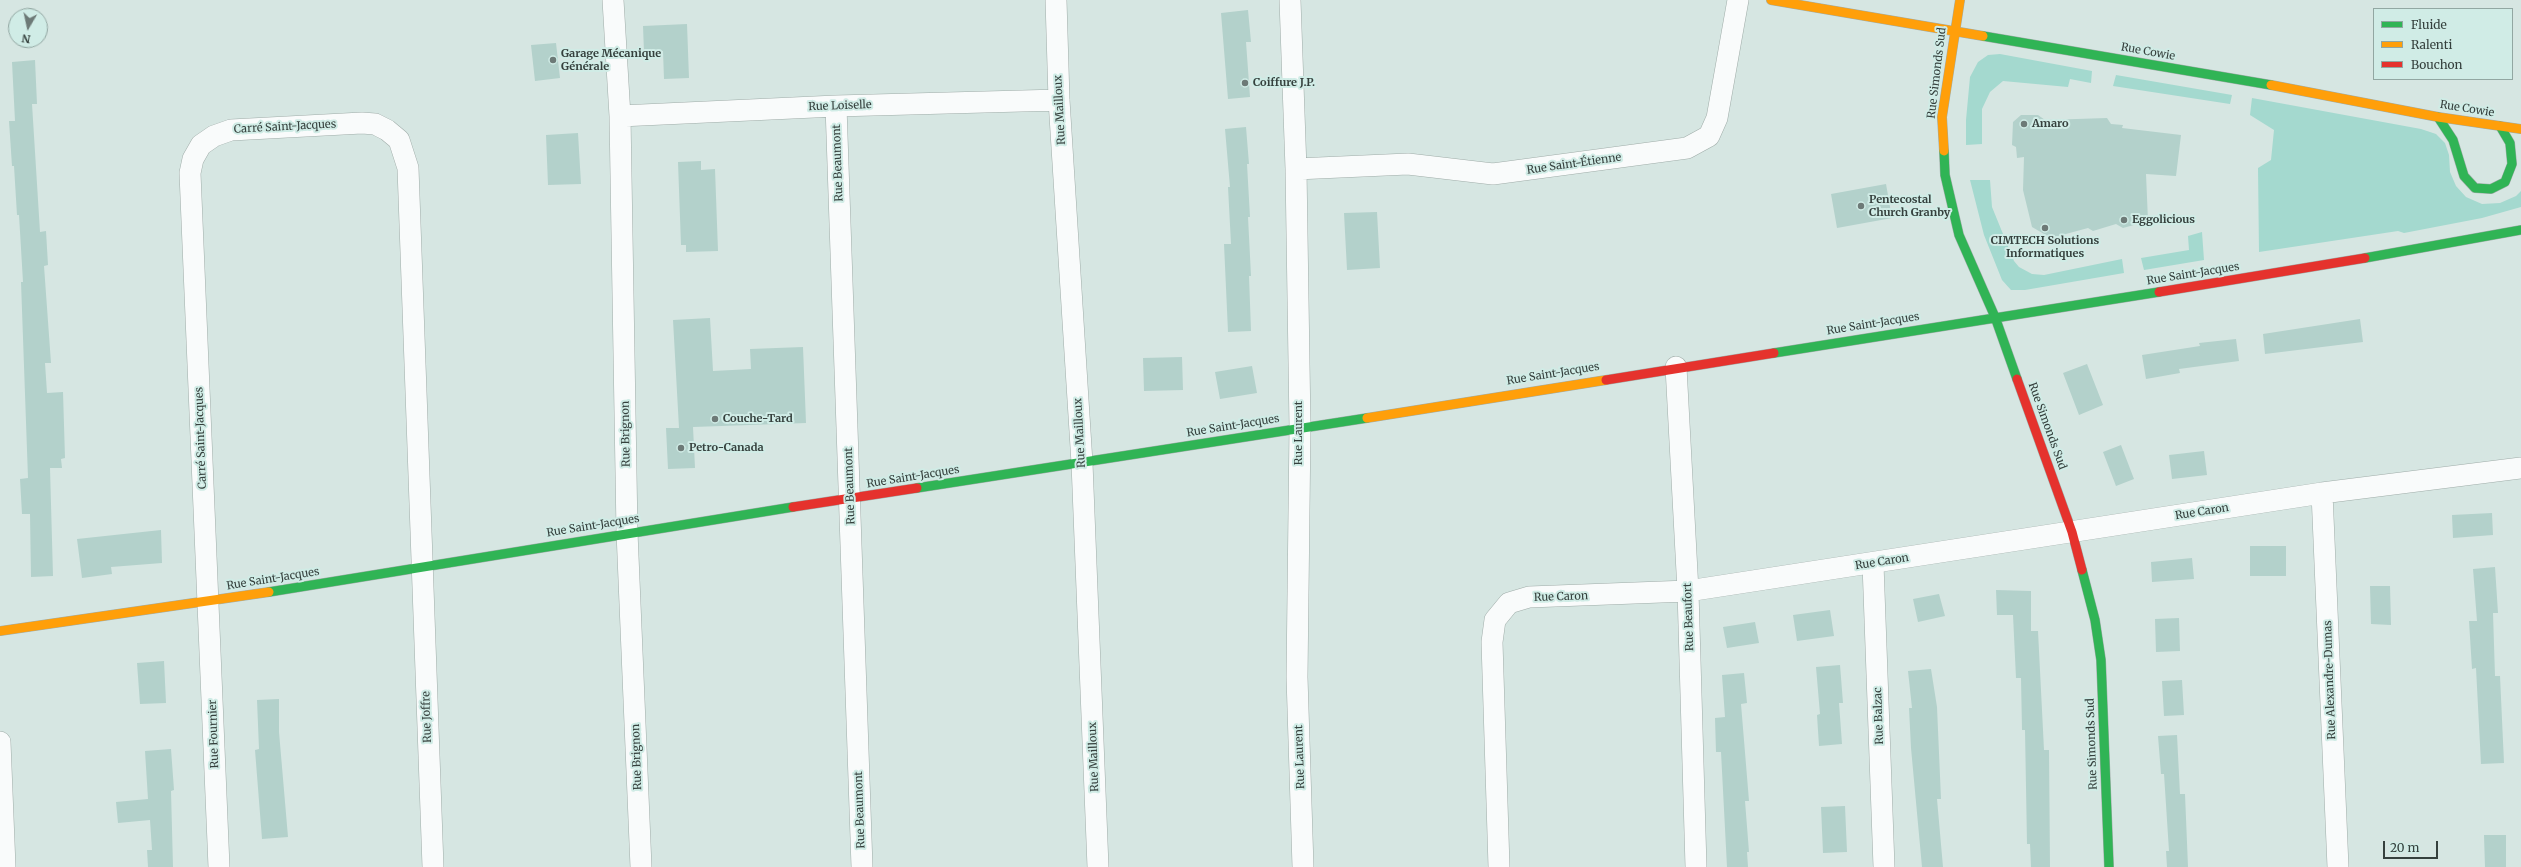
<!DOCTYPE html>
<meta charset="utf-8">
<style>
body{margin:0}
#map{position:relative;width:2521px;height:867px;overflow:hidden;background:#d6e6e2;font-family:Merriweather,serif}
canvas{display:block}
.legend{position:absolute;left:2373px;top:8px;width:140px;height:72px;box-sizing:border-box;background:#d0ece6;border:1px solid #92a7a2;margin:0;padding:5px 7px;list-style:none;font-size:12px;color:#35403d}
.legend li{display:flex;align-items:center;gap:8px;height:20px}
.legend b{width:20px;border:1px solid #92a7a2}
.north{position:absolute;left:8px;top:8px;width:40px;height:40px;box-sizing:border-box;background:#d0ece6;border:1px solid #92a7a2;border-radius:50%;rotate:189deg;font-size:11px;font-weight:700;line-height:16px;text-align:center;color:#35403d}
.north::after{content:'';display:block;margin:auto;width:14px;height:18px;background:#6d7a77;clip-path:polygon(50% 0,100% 100%,50% 72%,0 100%)}
.scale{position:absolute;left:2383px;top:841px;width:55px;height:18px;box-sizing:border-box;border:2px solid #35403d;border-top:0;padding-left:5px;font-size:12px;line-height:14px;white-space:nowrap;color:#35403d;-webkit-text-stroke:3px #d0ece6;paint-order:stroke}
</style>
<div id="map">
<canvas width="2521" height="867"></canvas>
<ul class="legend">
<li><b style="height:5px;background:#30b455"></b>Fluide</li>
<li><b style="height:5px;background:#ff9f0a"></b>Ralenti</li>
<li><b style="height:5px;background:#e5322d"></b>Bouchon</li>
</ul>
<div class="north">N</div>
<div class="scale">20 m</div>
</div>
<script>
const c = document.querySelector('canvas').getContext('2d');
c.lineJoin = 'round';
function paint(path, color) { c.fillStyle = color; c.fill(path, 'evenodd'); }
const shape = rows => new Path2D(rows.map(r => 'M' + r).join(''));
function stroke(path, color, width, dash) { c.strokeStyle = color; c.lineWidth = width; c.lineCap = dash ? 'butt' : 'round'; c.setLineDash(dash || []); c.stroke(path); }
function drawText(font, color, halo, rows, align = 'center') {
  c.font = font + ' Merriweather,serif'; c.lineWidth = 4; c.setLineDash([]); c.textBaseline = 'middle'; c.strokeStyle = halo; c.fillStyle = color; for (const [text, x, y, turn = 0] of rows) {
    c.save(); c.translate(x, y); c.rotate((+turn || 0) * Math.PI / 180); c.textAlign = isNaN(turn) ? turn : align; if (halo) c.strokeText(text, 0, 0); c.fillText(text, 0, 0); c.restore();
  }
}
paint(shape([
 [2000,54,2092,71,2091,83,2070,79,2068,87,2003,81,1990,92,1982,109,1982,144,1966,145,1966,120,1970,77,1978,62,1988,55],
 [2116,75,2232,95,2230,104,2113,86],
 [2252,98,2421,129,2436,134,2445,143,2449,155,2450,172,2456,186,2466,197,2482,204,2500,203,2516,196,2521,191,2521,207,2482,218,2404,233,2398,231,2259,252,2258,168,2271,160,2274,130,2250,115],
 [1970,180,1990,180,1992,207,2014,261,2019,267,2032,274,2044,275,2122,259,2124,273,2025,290,2011,290,2002,280,1984,235],
 [2202,232,2204,260,2144,270,2141,258,2189,250,2188,236]
]), '#a4d9cf');
paint(shape([
 [1248,10,1251,42,1246,42,1250,97,1228,99,1221,13],
 [687,24,689,78,664,79,663,51,644,52,643,26],
 [556,43,560,78,535,81,531,45],
 [35,60,37,104,32,104,40,232,46,231,48,265,44,266,51,363,45,363,47,393,63,392,65,458,61,459,62,468,50,468,53,576,31,577,30,514,22,514,20,479,28,478,21,282,23,282,19,215,17,215,14,166,12,166,9,121,15,121,12,62],
 [2021,115,2038,115,2045,120,2107,118,2111,124,2123,125,2122,128,2181,135,2176,176,2146,174,2148,221,2123,228,2116,224,2093,231,2088,228,2051,238,2032,227,2023,190,2024,157,2017,158,2016,147,2012,145,2013,122],
 [1246,127,1249,164,1247,164,1250,217,1248,217,1251,276,1249,276,1251,331,1228,332,1224,244,1231,244,1228,187,1230,187,1225,129],
 [578,133,581,184,548,185,546,135],
 [701,161,701,170,715,169,718,251,686,252,686,245,681,245,678,162],
 [1886,184,1892,218,1837,228,1831,194],
 [1377,212,1380,268,1347,270,1344,213],
 [710,318,713,371,751,369,750,349,803,347,806,423,693,427,695,468,668,469,666,428,679,428,673,320],
 [2360,319,2363,342,2265,354,2263,334],
 [2236,339,2239,361,2179,369,2180,373,2146,379,2142,355,2200,346,2199,343],
 [1182,357,1183,390,1144,391,1143,358],
 [2087,364,2103,405,2079,415,2063,373],
 [1252,366,1257,393,1220,399,1215,372],
 [2121,445,2134,479,2116,486,2103,452],
 [2204,451,2207,475,2172,479,2169,455],
 [2492,513,2493,535,2453,538,2452,515],
 [161,530,162,563,111,567,112,574,82,578,77,539],
 [2250,546,2286,546,2286,576,2250,576],
 [2192,558,2194,579,2152,582,2151,562],
 [2495,567,2498,613,2493,613,2495,676,2500,676,2504,763,2481,764,2476,668,2472,669,2469,621,2477,621,2473,569],
 [2370,586,2390,586,2391,625,2371,624],
 [1996,590,2031,591,2031,631,2038,631,2044,750,2049,750,2050,867,2031,867,2030,844,2027,844,2025,730,2022,730,2021,678,2016,678,2013,615,1997,615],
 [1939,594,1945,616,1918,622,1913,599],
 [1830,610,1834,636,1797,641,1793,615],
 [2179,618,2180,651,2156,652,2155,619],
 [1755,622,1759,643,1727,648,1723,627],
 [164,661,166,703,140,704,137,663],
 [1840,665,1843,703,1839,703,1842,744,1819,746,1817,715,1820,714,1816,667],
 [1931,669,1937,707,1941,799,1937,799,1943,867,1922,867,1911,748,1909,708,1912,708,1908,671],
 [1744,673,1747,703,1741,704,1749,801,1745,801,1749,852,1747,852,1748,867,1727,867,1721,752,1716,752,1715,718,1725,717,1722,675],
 [2182,680,2184,715,2164,716,2162,681],
 [279,699,279,732,288,837,262,839,255,750,259,749,257,700],
 [2177,735,2180,794,2185,794,2188,867,2167,867,2166,851,2169,851,2164,774,2161,774,2158,736],
 [171,749,174,790,171,791,173,867,148,867,147,850,152,850,150,820,118,823,116,802,148,799,145,751],
 [1845,806,1847,852,1823,853,1821,807],
 [2484,835,2506,835,2506,867,2485,867]
]), '#b3d1cb');
const street = shape([
 [613,0,620,116,627,532,641,867],
 [1056,0,1059,100,1082,463,1098,867],
 [1290,0,1296,169,1300,427,1297,677,1303,867],
 [836,106,862,867],
 [620,116,836,106,1059,100],
 [1296,169,1408,164,1493,174,1687,148,1709,136,1717,118,1738,0],
 [1676,367,1688,591,1696,867],
 [2322,493,2338,867],
 [1873,564,1884,867],
 [0,742,5,867],
 [219,867,190,173,193,159,201,145,214,136,231,130,362,123,375,124,387,130,399,140,408,168,433,867],
 [1499,867,1492,642,1495,620,1509,603,1529,597,1688,591,2322,493,2521,468]
]);
const fast = shape([
 [1983,36,2271,85],
 [2438,117,2453,140,2464,176,2475,188,2491,189,2505,182,2512,164,2510,143,2500,126],
 [1944,151,1945,175,1959,235,1995,317,2017,379],
 [2365,258,2521,230],
 [1774,353,2159,292],
 [917,488,1367,418],
 [2082,570,2095,620,2101,660,2109,867],
 [269,592,793,507]
]);
const slow = shape([
 [1771,0,1983,36],
 [2271,85,2438,117,2521,129],
 [1944,151,1942,117,1960,0],
 [1367,418,1606,380],
 [0,631,269,592]
]);
const jam = shape([
 [2159,292,2365,258],
 [2017,379,2072,532,2082,570],
 [1606,380,1774,353],
 [793,507,917,488]
]);
stroke(street, '#9faca8', 22);
stroke(fast, '#9faca8', 10);
stroke(slow, '#9faca8', 10);
stroke(jam, '#9faca8', 10);
stroke(street, '#f9fbfb', 21);
stroke(fast, '#30b455', 9);
stroke(slow, '#ff9f0a', 9);
stroke(jam, '#e5322d', 9);
for (const [x, y, r, color] of [
 [553,60,4,"#6d7a77"],
 [1245,83,4,"#6d7a77"],
 [2024,124,4,"#6d7a77"],
 [1861,206,4,"#6d7a77"],
 [2124,220,4,"#6d7a77"],
 [2045,228,4,"#6d7a77"],
 [715,419,4,"#6d7a77"],
 [681,448,4,"#6d7a77"]
]) { const dot = new Path2D(); dot.arc(x, y, r, 0, 2 * Math.PI); c.fillStyle = color; c.fill(dot); stroke(dot, '#d0ece6', 1.5); }
drawText('11px', '#35403d', '#d0ece6', [
 ["Rue Cowie",2148,52,10],
 ["Rue Simonds Sud",1937,73,-83],
 ["Rue Loiselle",840,106,-2],
 ["Rue Cowie",2467,109,9],
 ["Rue Mailloux",1060,110,-93],
 ["Carré Saint-Jacques",285,127,-3],
 ["Rue Beaumont",838,163,-92],
 ["Rue Saint-Étienne",1574,164,-8],
 ["Rue Saint-Jacques",2193,274,-9],
 ["Rue Saint-Jacques",1873,324,-9],
 ["Rue Saint-Jacques",1553,374,-9],
 ["Rue Saint-Jacques",1233,426,-9],
 ["Rue Simonds Sud",2047,426,70],
 ["Rue Mailloux",1080,433,-93],
 ["Rue Laurent",1299,433,-90],
 ["Rue Brignon",626,434,-91],
 ["Carré Saint-Jacques",201,438,-92],
 ["Rue Saint-Jacques",913,477,-9],
 ["Rue Beaumont",850,486,-92],
 ["Rue Caron",2202,512,-9],
 ["Rue Saint-Jacques",593,526,-9],
 ["Rue Caron",1882,562,-9],
 ["Rue Saint-Jacques",273,579,-9],
 ["Rue Caron",1561,597,-2],
 ["Rue Beaufort",1689,617,-92],
 ["Rue Alexandre-Dumas",2330,680,-92],
 ["Rue Balzac",1879,716,-92],
 ["Rue Joffre",427,717,-92],
 ["Rue Fournier",214,734,-92],
 ["Rue Simonds Sud",2092,744,-92],
 ["Rue Brignon",637,757,-92],
 ["Rue Mailloux",1094,757,-92],
 ["Rue Laurent",1300,757,-92],
 ["Rue Beaumont",860,810,-92]
]);
drawText('bold 11px', '#35403d', '#d0ece6', [
 ["Garage Mécanique",561,54],
 ["Générale",561,67],
 ["Coiffure J.P.",1253,83],
 ["Amaro",2032,124],
 ["Pentecostal",1869,200],
 ["Church Granby",1869,213],
 ["Eggolicious",2132,220],
 ["CIMTECH Solutions",2045,241,"center"],
 ["Informatiques",2045,254,"center"],
 ["Couche-Tard",723,419],
 ["Petro-Canada",689,448]
], 'left');
</script>
